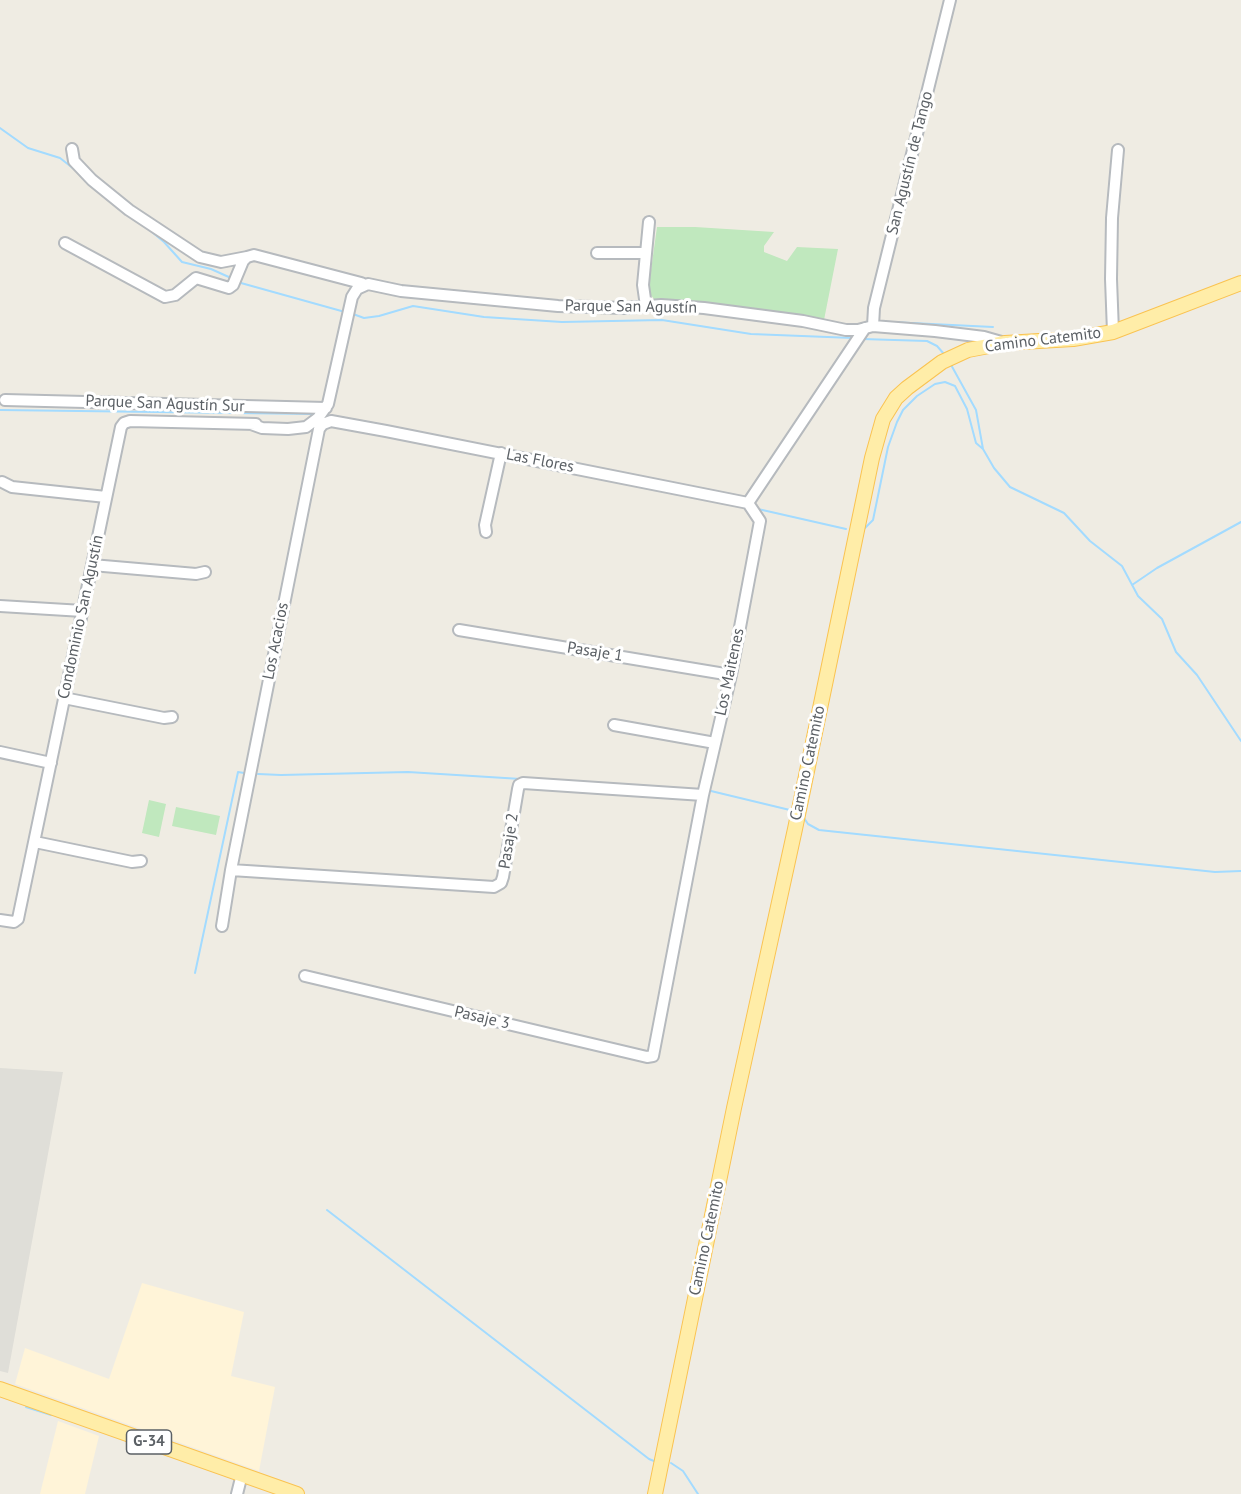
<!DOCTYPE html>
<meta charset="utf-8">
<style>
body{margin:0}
canvas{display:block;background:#efece3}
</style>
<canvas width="1241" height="1494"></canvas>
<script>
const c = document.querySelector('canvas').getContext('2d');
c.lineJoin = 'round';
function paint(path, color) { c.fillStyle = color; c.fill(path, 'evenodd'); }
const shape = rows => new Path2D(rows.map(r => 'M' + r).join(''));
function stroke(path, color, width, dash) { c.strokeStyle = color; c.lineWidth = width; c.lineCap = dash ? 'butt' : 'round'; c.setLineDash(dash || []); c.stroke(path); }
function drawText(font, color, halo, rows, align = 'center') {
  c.font = font + ' "PT Sans",sans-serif'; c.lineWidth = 6; c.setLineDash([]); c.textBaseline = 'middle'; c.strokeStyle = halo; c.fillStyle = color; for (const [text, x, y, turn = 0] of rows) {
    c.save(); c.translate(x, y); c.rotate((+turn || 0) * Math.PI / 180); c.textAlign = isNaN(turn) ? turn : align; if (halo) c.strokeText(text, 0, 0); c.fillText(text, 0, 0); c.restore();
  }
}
paint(shape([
 [142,1283,244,1312,231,1376,275,1387,259,1471,15,1384,25,1348,109,1379],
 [58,1421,99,1436,85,1494,40,1494]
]), '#fff4d8');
paint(shape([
 [0,1068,63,1072,8,1373,0,1371]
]), '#dfded8');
paint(shape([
 [657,227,695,227,774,232,764,246,764,252,787,261,797,247,838,249,824,320,733,307,656,301,648,292],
 [149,800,166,804,159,837,142,833],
 [176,807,220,816,216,835,172,826]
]), '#c0e8be');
stroke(shape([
 [0,128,28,148,60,158,79,173],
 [146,227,164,242,182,262,211,269,231,278],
 [241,283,345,312],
 [353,314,364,318,379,316,413,306,484,317,562,322,662,320,751,334,853,338],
 [891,322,993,327],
 [862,339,927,341,937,346,944,354],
 [950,363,976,410,983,449,994,468,1010,487,1064,513,1090,541,1122,566,1138,596,1162,619,1176,652,1197,675,1241,741],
 [0,410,314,414],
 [758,509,846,529],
 [865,528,873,520,888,447,897,422,903,410,917,396,935,384,945,382,955,386,967,409,976,443,983,449],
 [1132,585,1157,568,1241,522],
 [258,774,281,775,408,772,521,779],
 [711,791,794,811],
 [804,818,808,824,819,830,1215,872,1241,871],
 [195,973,238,772,244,773],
 [327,1210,649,1459,654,1461],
 [26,1407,51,1415],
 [671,1463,683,1471,698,1494]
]), '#a3dbff', 2);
const minor = shape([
 [72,149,74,161,92,180,129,210,200,257,221,262,247,257],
 [65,243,165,297,175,295,196,278,229,288,233,285,243,261,247,257,254,255,361,283,365,285],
 [597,253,646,253],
 [646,306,643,285,649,222],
 [873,326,874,308,950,0],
 [1113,332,1111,279,1112,218,1118,150],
 [5,400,326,408],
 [251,424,262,428,288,429,306,427,318,418,328,404,352,297,357,289,368,284,401,291,558,306,625,308,661,305,704,308,803,321,846,330,858,330,873,326,935,331,984,337,1005,343],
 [2,482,12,487,106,497],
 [748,503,865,328],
 [486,532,485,525,501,453],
 [92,565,196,574,205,572],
 [0,606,83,611],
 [459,630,731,675],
 [64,698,164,718,172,717],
 [614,725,715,743],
 [0,752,51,763],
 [35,842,132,862,141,861],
 [231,870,494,887,501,883,503,877,518,789,519,785,523,783,703,795],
 [0,920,14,922,18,919,19,914,121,427,124,423,130,421,256,424],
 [222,926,231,870,319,429,323,424,331,421,386,431,748,503],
 [305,976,647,1057,653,1056,703,795,731,675,760,521,748,503],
 [237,1494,242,1474]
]);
const major = shape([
 [0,1389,297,1494],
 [655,1494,734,1108,795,829,872,458,883,419,896,398,907,388,942,362,968,350,1005,343,1073,339,1113,332,1241,283]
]);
stroke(minor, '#b6babe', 14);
stroke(major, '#fac351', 16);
stroke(minor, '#fff', 10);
stroke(major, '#ffeda8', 14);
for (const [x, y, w] of [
 [149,1442,45]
]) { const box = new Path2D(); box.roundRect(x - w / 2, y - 12, w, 24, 4.5); c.fillStyle = '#fff'; c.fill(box); stroke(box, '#5b6065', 1.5); }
drawText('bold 15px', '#5b6065', null, [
 ["G-34",149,1442]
]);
drawText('16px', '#5b6065', '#fff', [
 ["San Agustín de Tango",910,163,-76],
 ["Parque San Agustín",631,307,1],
 ["Camino Catemito",1043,340,-7],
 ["Parque San Agustín Sur",165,404,2],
 ["Las Flores",540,461,11],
 ["Condominio San Agustín",81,617,-78],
 ["Los Acacios",276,641,-79],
 ["Pasaje 1",595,652,9],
 ["Los Maitenes",730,672,-78],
 ["Camino Catemito",808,763,-78],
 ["Pasaje 2",509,841,-81],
 ["Pasaje 3",482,1018,13],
 ["Camino Catemito",707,1238,-78]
]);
</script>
